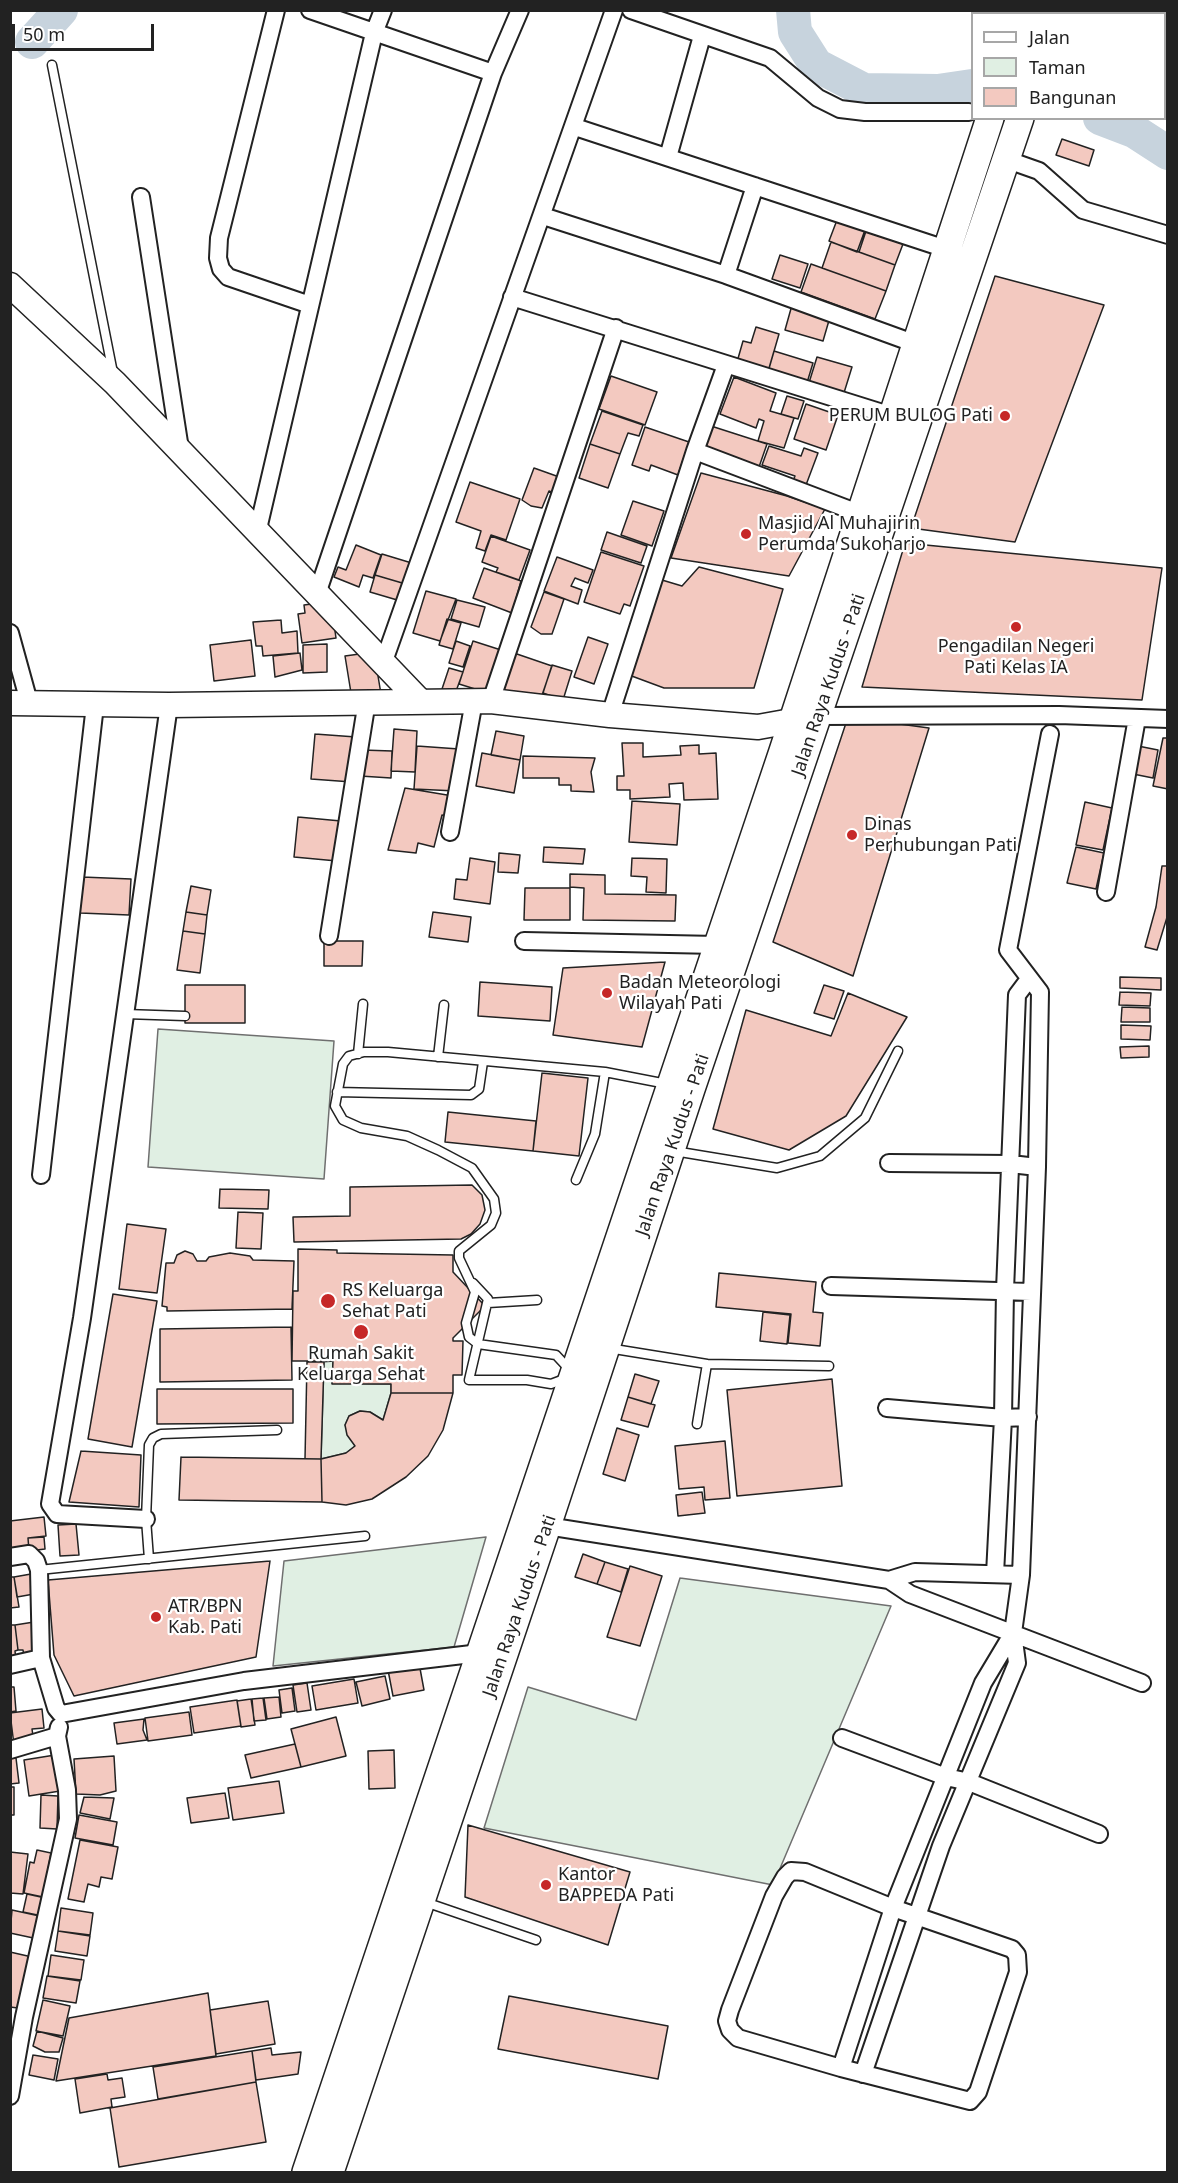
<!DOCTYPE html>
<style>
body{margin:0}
#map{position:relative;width:1178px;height:2183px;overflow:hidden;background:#fff;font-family:"Noto Sans",sans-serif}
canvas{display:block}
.frame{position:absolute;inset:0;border:12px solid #222;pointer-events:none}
.legend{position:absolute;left:971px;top:12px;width:195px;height:108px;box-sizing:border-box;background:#fff;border:2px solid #a7a7a7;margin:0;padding:8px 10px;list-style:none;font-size:18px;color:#222}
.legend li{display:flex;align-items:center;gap:12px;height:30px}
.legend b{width:30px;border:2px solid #a7a7a7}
.scale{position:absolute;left:12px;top:24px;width:142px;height:27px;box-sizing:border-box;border:3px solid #222;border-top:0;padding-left:8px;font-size:18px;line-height:21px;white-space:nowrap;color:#222;-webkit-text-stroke:4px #fff;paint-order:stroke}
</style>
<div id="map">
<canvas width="1178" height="2183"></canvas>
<div class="frame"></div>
<ul class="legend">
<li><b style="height:8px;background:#fff"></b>Jalan</li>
<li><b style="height:16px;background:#e0efe3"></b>Taman</li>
<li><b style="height:16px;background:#f3c9c0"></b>Bangunan</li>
</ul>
<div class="scale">50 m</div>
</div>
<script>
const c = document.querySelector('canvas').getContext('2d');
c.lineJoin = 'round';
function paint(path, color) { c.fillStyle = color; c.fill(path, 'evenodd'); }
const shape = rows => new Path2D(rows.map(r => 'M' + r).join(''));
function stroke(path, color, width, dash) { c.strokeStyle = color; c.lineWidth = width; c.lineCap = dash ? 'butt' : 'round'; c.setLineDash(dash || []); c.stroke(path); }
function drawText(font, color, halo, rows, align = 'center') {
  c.font = font + ' "Noto Sans",sans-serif'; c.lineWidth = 4.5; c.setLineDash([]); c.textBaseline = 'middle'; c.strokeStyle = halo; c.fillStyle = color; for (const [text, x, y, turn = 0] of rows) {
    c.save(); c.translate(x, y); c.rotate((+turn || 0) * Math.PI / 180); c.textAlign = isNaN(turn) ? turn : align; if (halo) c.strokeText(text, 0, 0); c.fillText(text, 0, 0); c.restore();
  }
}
const green = shape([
 [158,1029,334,1041,324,1179,148,1167,158,1029],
 [333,1361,332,1383,391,1384,391,1393,383,1420,370,1412,360,1411,349,1416,345,1425,355,1446,346,1453,321,1459,324,1362,333,1361],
 [486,1537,454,1647,273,1666,284,1561,486,1537],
 [680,1578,891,1606,773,1885,484,1828,528,1687,636,1720,680,1578]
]);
paint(green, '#e0efe3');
stroke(green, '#6f6f6f', 1.5);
stroke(shape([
 [793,10,795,32,816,65,864,90,938,91,972,86],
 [32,42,61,10],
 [1100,118,1134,131,1168,153]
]), '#c7d3dd', 34);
const building = shape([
 [1062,139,1094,150,1089,166,1056,155,1062,139],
 [837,220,865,230,857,252,829,241,837,220],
 [866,231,903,244,895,265,859,252,866,231],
 [831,242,895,265,886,291,822,268,831,242],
 [780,255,808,264,800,288,772,279,780,255],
 [811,264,886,291,875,319,801,292,811,264],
 [995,276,1104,305,1015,542,911,528,995,276],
 [792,305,830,317,823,341,785,330,792,305],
 [756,327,779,334,768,372,737,362,743,341,751,343,756,327],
 [774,351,813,363,806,386,767,375,774,351],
 [817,357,852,367,843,396,808,386,817,357],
 [611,376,657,392,645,425,599,409,611,376],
 [734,377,776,393,770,411,794,418,784,448,758,441,764,421,759,419,756,428,720,414,734,377],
 [787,396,804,401,798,419,781,414,787,396],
 [806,404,838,415,826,450,794,439,806,404],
 [602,411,643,425,639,436,628,433,620,454,590,444,602,411],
 [711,426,767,444,759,467,703,448,711,426],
 [645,427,689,442,678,475,651,465,649,471,632,465,645,427],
 [590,444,620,454,608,488,579,478,590,444],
 [769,446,801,456,804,448,818,453,806,485,793,481,795,476,762,465,769,446],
 [534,468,562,478,556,494,549,491,542,508,531,506,522,500,534,468],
 [701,473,787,496,825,509,789,576,671,558,701,473],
 [470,482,520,499,506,540,491,535,485,551,476,548,481,531,456,522,470,482],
 [633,501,664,511,652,546,621,535,633,501],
 [607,532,647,546,641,563,601,550,607,532],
 [491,536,530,550,519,580,496,572,498,568,482,562,491,536],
 [905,543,1162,568,1142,700,862,687,905,543],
 [356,545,381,555,373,578,363,575,359,587,334,577,338,567,346,570,356,545],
 [601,552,644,566,630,606,624,604,620,614,584,602,601,552],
 [382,554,415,564,409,585,375,575,382,554],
 [557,557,593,570,588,583,575,578,571,586,582,590,578,604,544,591,557,557],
 [699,567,783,589,754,688,664,688,629,675,662,580,682,586,699,567],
 [484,568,521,581,512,613,473,598,484,568],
 [375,575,409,585,404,602,370,592,375,575],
 [426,591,456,599,440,641,413,633,426,591],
 [544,592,564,599,552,634,541,634,531,627,544,592],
 [457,600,485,607,479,627,451,619,457,600],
 [327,602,333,617,336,638,302,643,298,614,305,613,304,605,327,602],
 [447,619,461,623,453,649,439,645,447,619],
 [281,620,282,633,297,631,298,653,263,656,262,646,256,646,253,622,281,620],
 [588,637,608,644,594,684,574,677,588,637],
 [251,640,255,676,214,681,210,645,251,640],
 [456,641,470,646,463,667,449,663,456,641],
 [473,641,501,650,488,693,459,684,473,641],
 [327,644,327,672,303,673,303,645,327,644],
 [374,652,381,694,352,699,345,656,374,652],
 [300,653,302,670,275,677,273,656,300,653],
 [514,653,552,666,540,701,519,700,502,689,514,653],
 [552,665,572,671,563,700,543,693,552,665],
 [449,668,463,672,455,694,442,689,449,668],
 [848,717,929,728,853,976,773,942,848,717],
 [394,729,417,731,415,772,391,771,394,729],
 [496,731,524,736,520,760,491,755,496,731],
 [315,734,356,737,352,782,311,779,315,734],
 [1163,738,1168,738,1168,789,1153,786,1163,738],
 [622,743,643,743,643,757,681,755,680,746,699,745,699,754,716,753,718,799,684,800,683,783,669,784,670,797,630,799,630,790,617,790,617,776,624,776,622,743],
 [417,746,459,749,456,791,414,789,417,746],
 [1138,746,1158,750,1153,778,1133,774,1138,746],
 [362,750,392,751,391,778,360,776,362,750],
 [482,753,520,760,514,793,476,786,482,753],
 [523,756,595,758,591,772,594,792,571,791,571,785,559,785,559,778,523,778,523,756],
 [405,788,453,796,449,817,442,815,434,847,418,843,416,853,388,850,405,788],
 [632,801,680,804,677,845,629,842,632,801],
 [1085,802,1112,808,1103,850,1076,845,1085,802],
 [298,817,341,821,337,861,294,857,298,817],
 [544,847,585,849,583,864,543,862,544,847],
 [1076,847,1104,853,1096,889,1067,883,1076,847],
 [499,853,520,855,518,873,498,872,499,853],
 [470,858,495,862,490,904,454,899,456,879,467,880,470,858],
 [632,858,667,859,666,893,646,892,647,877,631,876,632,858],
 [1162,866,1168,866,1168,914,1157,950,1145,947,1156,907,1162,866],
 [570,874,605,875,605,894,676,895,675,921,583,920,584,888,570,887,570,874],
 [82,877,131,879,129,915,80,913,82,877],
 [191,886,211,890,207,915,186,912,191,886],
 [525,888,570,888,570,920,524,920,525,888],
 [186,912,207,915,205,934,183,931,186,912],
 [433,912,471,917,468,942,429,937,433,912],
 [183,931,205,934,200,973,177,970,183,931],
 [324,941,363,941,362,966,324,966,324,941],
 [665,962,642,1047,553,1035,563,968,665,962],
 [1120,977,1161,978,1161,990,1120,988,1120,977],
 [480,982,552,987,550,1021,478,1016,480,982],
 [185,985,245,985,245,1023,185,1023,185,985],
 [824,985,844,991,834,1019,814,1013,824,985],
 [1120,992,1151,993,1150,1006,1119,1005,1120,992],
 [848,993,907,1017,846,1116,789,1150,713,1129,746,1010,831,1036,848,993],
 [1122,1007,1150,1008,1150,1022,1121,1022,1122,1007],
 [1121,1025,1151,1026,1150,1040,1121,1039,1121,1025],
 [1149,1046,1149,1057,1121,1058,1120,1047,1149,1046],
 [542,1073,588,1078,579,1156,533,1151,542,1073],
 [448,1112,536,1121,533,1151,445,1142,448,1112],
 [472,1185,482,1195,485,1210,480,1224,471,1234,461,1239,294,1242,293,1217,350,1216,350,1187,472,1185],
 [220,1189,269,1190,268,1209,219,1208,220,1189],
 [238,1212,263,1213,261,1249,236,1248,238,1212],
 [127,1224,166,1229,157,1293,119,1289,127,1224],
 [298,1249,337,1250,337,1253,453,1255,453,1272,485,1306,453,1338,453,1341,463,1341,462,1375,453,1375,453,1393,391,1393,391,1384,332,1384,333,1361,292,1361,293,1291,298,1291,298,1249],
 [185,1251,193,1254,197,1261,206,1261,209,1257,230,1253,250,1256,253,1260,294,1261,292,1309,167,1311,167,1307,162,1306,166,1263,174,1263,177,1255,185,1251],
 [719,1273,816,1282,813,1312,823,1313,820,1346,788,1343,791,1314,716,1307,719,1273],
 [113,1294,157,1301,132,1447,88,1439,113,1294],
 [763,1312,790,1315,787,1344,760,1341,763,1312],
 [291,1327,292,1380,160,1382,160,1329,291,1327],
 [307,1362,324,1362,321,1459,305,1459,307,1362],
 [635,1374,659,1381,651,1404,628,1397,635,1374],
 [832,1379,842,1486,737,1496,727,1390,832,1379],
 [157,1389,293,1389,293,1423,157,1424,157,1389],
 [391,1393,453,1393,443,1430,428,1456,406,1477,372,1499,346,1505,322,1502,321,1459,346,1453,355,1446,347,1435,345,1425,349,1416,360,1411,370,1412,383,1420,391,1393],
 [628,1397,655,1405,648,1427,621,1420,628,1397],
 [617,1428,639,1435,625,1481,603,1474,617,1428],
 [725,1441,730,1498,705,1500,704,1487,679,1489,675,1446,725,1441],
 [81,1451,141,1455,139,1507,69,1502,81,1451],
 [181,1457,321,1459,322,1502,179,1500,181,1457],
 [702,1492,705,1513,678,1516,676,1495,702,1492],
 [44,1517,46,1536,28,1538,29,1551,10,1553,10,1521,44,1517],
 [76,1524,79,1555,60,1556,58,1525,76,1524],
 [44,1537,45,1549,29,1551,28,1538,44,1537],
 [583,1554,605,1562,597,1584,575,1577,583,1554],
 [270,1561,256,1657,74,1696,54,1655,48,1580,270,1561],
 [605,1562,628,1569,621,1592,597,1584,605,1562],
 [630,1566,662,1576,640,1646,607,1637,630,1566],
 [31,1574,34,1594,17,1597,14,1577,31,1574],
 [10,1577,14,1577,19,1607,10,1608,10,1577],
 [34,1622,36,1654,24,1656,23,1650,18,1650,15,1625,34,1622],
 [10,1625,15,1625,18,1650,15,1651,16,1660,10,1660,10,1625],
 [419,1663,424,1690,393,1696,388,1670,419,1663],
 [385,1676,390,1699,362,1706,356,1682,385,1676],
 [354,1679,358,1703,316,1710,312,1686,354,1679],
 [307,1683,311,1710,297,1712,293,1685,307,1683],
 [10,1687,14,1687,16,1711,10,1712,10,1687],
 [292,1688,295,1711,282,1713,279,1690,292,1688],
 [279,1697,281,1717,267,1719,264,1698,279,1697],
 [263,1698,266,1720,254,1721,252,1699,263,1698],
 [251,1699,255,1725,241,1727,237,1701,251,1699],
 [237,1700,241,1726,194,1733,190,1707,237,1700],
 [42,1709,44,1728,32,1729,34,1743,14,1745,10,1713,42,1709],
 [189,1712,192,1735,148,1741,145,1718,189,1712],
 [336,1717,346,1756,301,1767,291,1729,336,1717],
 [144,1719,143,1730,147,1740,117,1744,114,1723,144,1719],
 [295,1744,301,1767,251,1778,245,1755,295,1744],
 [394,1750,395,1788,369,1789,368,1751,394,1750],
 [55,1755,60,1791,29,1796,24,1760,55,1755],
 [114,1756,116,1791,100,1795,76,1794,74,1759,114,1756],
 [10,1758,16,1758,19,1783,10,1784,10,1758],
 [279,1781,284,1813,233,1820,228,1788,279,1781],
 [10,1787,14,1787,14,1815,10,1815,10,1787],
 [225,1793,229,1818,191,1823,187,1798,225,1793],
 [41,1795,58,1796,57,1829,40,1828,41,1795],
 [84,1797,114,1798,110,1819,80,1813,84,1797],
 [79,1815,117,1822,113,1845,75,1838,79,1815],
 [468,1825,630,1872,608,1945,465,1897,468,1825],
 [80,1840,118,1847,112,1879,101,1877,99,1887,88,1884,84,1902,68,1899,80,1840],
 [37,1850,51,1853,43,1897,24,1893,30,1862,34,1863,37,1850],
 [10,1852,28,1854,23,1894,10,1893,10,1852],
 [27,1894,50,1899,47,1917,23,1912,27,1894],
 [61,1908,93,1913,90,1935,58,1931,61,1908],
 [12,1910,44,1917,38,1939,10,1933,12,1910],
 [58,1931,90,1936,87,1956,55,1951,58,1931],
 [10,1952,32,1957,26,2009,10,2007,10,1952],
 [51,1955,84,1960,81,1980,48,1976,51,1955],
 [47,1976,80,1981,76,2003,43,1998,47,1976],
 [208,1993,216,2056,56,2081,69,2018,208,1993],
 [509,1996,668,2026,658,2079,498,2049,509,1996],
 [43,2000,70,2006,63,2036,36,2031,43,2000],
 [268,2001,275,2044,216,2054,210,2010,268,2001],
 [37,2031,63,2038,59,2052,45,2052,33,2046,37,2031],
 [271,2048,272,2055,301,2052,298,2074,256,2080,252,2051,271,2048],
 [252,2051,256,2082,158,2099,153,2067,252,2051],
 [33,2055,58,2059,54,2080,29,2075,33,2055],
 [107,2074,108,2080,122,2078,125,2097,111,2099,112,2107,80,2113,75,2079,107,2074],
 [256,2082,266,2142,119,2167,110,2108,256,2082]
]);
paint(building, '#f3c9c0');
stroke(building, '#222', 1.5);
const lane = shape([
 [52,65,113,373],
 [125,1014,185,1016],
 [358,1054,363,1004],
 [438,1057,444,1005],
 [337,1092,471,1095,479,1089,483,1062],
 [674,1151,777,1168,820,1156,865,1118,898,1051],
 [576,1180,595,1134,605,1072],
 [473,1283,488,1299,469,1380,527,1380,551,1384,567,1378],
 [488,1303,537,1300],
 [608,1348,707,1364,829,1366],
 [569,1369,556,1355,478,1344,469,1337,466,1323,475,1292,459,1258,459,1251,491,1225,496,1213,494,1199,472,1168,438,1150,407,1136,361,1128,343,1120,335,1106,343,1064,349,1056,364,1052,388,1052,605,1072,667,1084],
 [697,1424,707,1364],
 [149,1559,146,1519,149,1445,153,1438,161,1434,277,1430],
 [39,1570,365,1536],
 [425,1902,536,1940]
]);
const street = shape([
 [276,10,219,238,218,258,221,269,228,277,310,305],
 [310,10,493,73],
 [631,10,770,58,818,98,840,109,865,112,969,112],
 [575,127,946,249],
 [668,157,702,36],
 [1005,159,1039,171,1083,210,1168,235],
 [141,197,180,449],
 [543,216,726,275,916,344],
 [726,275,755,186],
 [512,297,892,416],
 [695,451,861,514],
 [258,529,374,33,383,10],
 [318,591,493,73,520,10],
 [10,633,29,702],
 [384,661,614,10],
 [491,701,616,328],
 [610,715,695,451,726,365],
 [819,716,1059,715,1168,719],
 [450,832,474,701],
 [1106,892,1137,718],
 [329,936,367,701],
 [524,941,717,945],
 [889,1163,1011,1164,1037,1167],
 [41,1175,95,705],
 [831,1286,1031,1292],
 [887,1408,1003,1418,1028,1417],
 [146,1519,57,1514,50,1504,82,1318,169,705],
 [547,1526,889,1580,910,1594,1142,1683],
 [10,1557,29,1554,36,1561,39,1570,41,1658],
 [995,1574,1003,1418,1005,1290,1017,995,1029,979],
 [889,1580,915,1572,1021,1575,1037,1167,1040,992,1008,950,1050,734],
 [10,1665,41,1658,56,1708,61,1714,244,1681,480,1653],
 [842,1738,946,1777,969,1782,1099,1834],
 [10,1750,57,1736,59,1727],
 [791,1871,805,1872,893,1908,1012,1949,1017,1955,1018,1972,978,2092,970,2101,841,2068,738,2038,730,2030,727,2021,730,2010,774,1896,785,1877,791,1871],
 [841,2068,893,1908,983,1683,1013,1633],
 [863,2074,941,1846,1017,1663,1013,1633,1021,1575],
 [10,2096,24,2017,68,1819,67,1790,57,1736]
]);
const secondary = shape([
 [10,285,115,383,419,700],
 [10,703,169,705,491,701,610,715,758,727,808,718]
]);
const primary = shape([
 [1025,14,1026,10],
 [1055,14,1056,10],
 [306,2172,782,754,990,118],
 [330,2172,547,1526,691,1089,1020,118]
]);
stroke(lane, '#222', 11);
stroke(street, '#222', 20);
stroke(secondary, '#222', 27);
stroke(primary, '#222', 30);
stroke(lane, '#fff', 8);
stroke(street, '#fff', 16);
stroke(secondary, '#fff', 24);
stroke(primary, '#fff', 27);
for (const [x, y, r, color] of [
 [1005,416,6,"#c62828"],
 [746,534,6,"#c62828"],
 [1016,627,6,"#c62828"],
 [852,835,6,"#c62828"],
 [607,993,6,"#c62828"],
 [328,1301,8,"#c62828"],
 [361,1332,8,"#c62828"],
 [156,1617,6,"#c62828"],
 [546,1885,6,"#c62828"]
]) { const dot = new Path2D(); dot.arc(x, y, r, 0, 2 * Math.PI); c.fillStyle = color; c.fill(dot); stroke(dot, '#fff', 2); }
drawText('18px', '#222', '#fff', [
 ["PERUM BULOG Pati",993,416,"right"],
 ["Masjid Al Muhajirin",758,524],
 ["Perumda Sukoharjo",758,545],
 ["Pengadilan Negeri",1016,647,"center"],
 ["Pati Kelas IA",1016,668,"center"],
 ["Dinas",864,825],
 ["Perhubungan Pati",864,846],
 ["Badan Meteorologi",619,983],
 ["Wilayah Pati",619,1004],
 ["RS Keluarga",342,1291],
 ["Sehat Pati",342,1312],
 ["Rumah Sakit",361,1354,"center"],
 ["Keluarga Sehat",361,1375,"center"],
 ["ATR/BPN",168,1607],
 ["Kab. Pati",168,1628],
 ["Kantor",558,1875],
 ["BAPPEDA Pati",558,1896]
], 'left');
drawText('18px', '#222', '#fff', [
 ["Jalan Raya Kudus - Pati",829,685,-71],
 ["Jalan Raya Kudus - Pati",673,1145,-71],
 ["Jalan Raya Kudus - Pati",520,1606,-71]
]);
</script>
